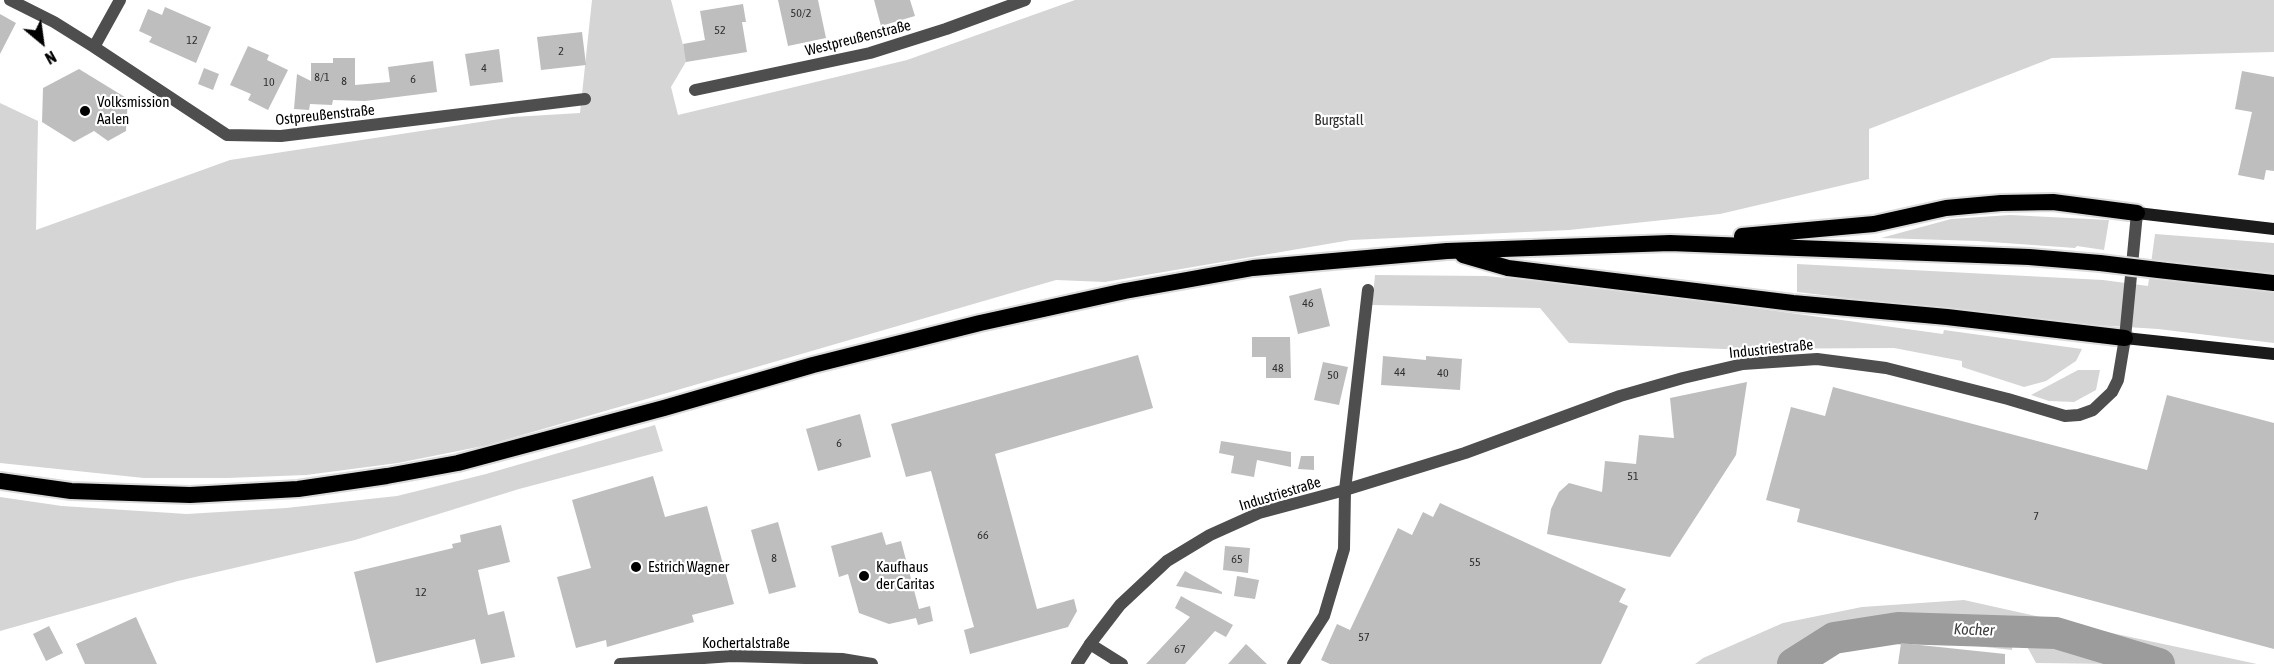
<!DOCTYPE html>
<meta charset="utf-8">
<style>
body{margin:0}
#map{position:relative;width:2274px;height:664px;overflow:hidden;background:#fff;font-family:"Asap Condensed",sans-serif}
canvas{display:block}
.north{position:absolute;left:12px;top:12px;width:60px;height:60px;-webkit-text-stroke:4px #fff;paint-order:stroke;rotate:151deg;font-size:16px;font-weight:700;line-height:24px;text-align:center;color:#000}
.north::after{content:'';display:block;margin:auto;width:21px;height:27px;background:#000;clip-path:polygon(50% 0,100% 100%,50% 72%,0 100%)}
</style>
<div id="map">
<canvas width="2274" height="664"></canvas>
<div class="north">N</div>
</div>
<script>
const c = document.querySelector('canvas').getContext('2d');
c.lineJoin = 'round';
function paint(path, color) { c.fillStyle = color; c.fill(path, 'evenodd'); }
const shape = rows => new Path2D(rows.map(r => 'M' + r).join(''));
function stroke(path, color, width, dash) { c.strokeStyle = color; c.lineWidth = width; c.lineCap = dash ? 'butt' : 'round'; c.setLineDash(dash || []); c.stroke(path); }
function drawText(font, color, halo, rows, align = 'center') {
  c.font = font + ' "Asap Condensed",sans-serif'; c.lineWidth = 4.5; c.setLineDash([]); c.textBaseline = 'middle'; c.strokeStyle = halo; c.fillStyle = color; for (const [text, x, y, turn = 0] of rows) {
    c.save(); c.translate(x, y); c.rotate((+turn || 0) * Math.PI / 180); c.textAlign = isNaN(turn) ? turn : align; if (halo) c.strokeText(text, 0, 0); c.fillText(text, 0, 0); c.restore();
  }
}
paint(shape([
 [592,0,671,0,687,60,671,87,678,115,907,60,1075,0,2274,0,2274,52,2052,58,1869,129,1869,179,1720,214,1569,230,1351,240,1105,282,1056,280,488,445,398,463,306,475,227,478,144,478,0,463,0,103,38,121,36,230,230,160,513,117,580,113],
 [2010,215,2109,220,2104,250,2077,246,2075,248,1977,241,1881,238,1951,219],
 [2155,234,2274,243,2274,343,2158,329,2047,322,1797,292,1797,264,2103,280,2148,286],
 [1375,275,1486,276,1602,287,1943,334,1944,330,2082,349,2076,361,2046,381,2024,387,1962,367,1962,361,1894,348,1724,349,1569,343,1540,308,1372,305],
 [2078,370,2100,370,2096,390,2074,402,2049,401,2031,395],
 [655,425,663,451,519,489,355,540,178,581,0,631,0,497,62,506,187,514,286,508,397,496,486,474],
 [1964,600,2121,635,2257,664,2128,664,2123,661,2111,664,2036,663,2016,626,2012,650,1858,633,1822,664,1695,664,1703,658,1783,623,1862,607]
]), '#d5d5d5');
stroke(shape([
 [1793,664,1834,638,1898,628,2056,633,2159,664]
]), '#9c9c9c', 32);
paint(shape([
 [778,0,818,0,826,38,788,46],
 [874,0,910,0,915,16,881,26],
 [743,4,746,22,742,22,747,52,686,62,683,44,705,40,700,11],
 [165,7,211,27,196,63,149,42,152,37,139,31,148,9,162,15],
 [0,14,16,23,0,54],
 [582,32,586,65,541,70,537,37],
 [248,46,269,55,267,60,288,70,268,110,248,100,251,94,230,85],
 [499,49,503,82,470,86,465,54],
 [333,58,355,58,355,85,390,82,388,67,433,61,437,92,365,101,333,100,332,105,310,104,309,110,294,109,297,74,311,81,311,63,333,63],
 [204,68,219,74,213,90,198,84],
 [79,69,128,99,126,131,108,141,94,131,74,142,42,122,43,88],
 [2242,71,2274,77,2274,171,2266,170,2264,180,2238,175,2252,112,2235,109],
 [1321,288,1330,326,1298,334,1289,296],
 [1252,337,1290,337,1291,378,1266,378,1266,357,1252,357],
 [1138,355,1153,408,995,454,1037,609,1074,599,1077,611,1068,627,970,654,964,630,974,627,931,471,906,477,891,424],
 [1383,356,1426,360,1426,356,1462,359,1460,390,1381,385],
 [1323,362,1348,367,1339,405,1314,400],
 [1747,382,1736,455,1670,557,1547,534,1551,509,1559,492,1569,483,1602,492,1605,461,1636,464,1639,435,1674,438,1670,398],
 [1833,387,2147,470,2167,395,2274,423,2274,649,1797,522,1800,509,1766,500,1791,407,1825,416],
 [860,414,871,457,818,471,806,429],
 [1221,441,1291,452,1291,467,1257,460,1254,477,1231,473,1234,456,1219,453],
 [1301,456,1314,456,1314,470,1298,469],
 [653,476,665,517,707,506,734,604,692,615,694,622,607,647,606,640,576,648,557,577,591,568,572,500],
 [1440,503,1626,589,1619,602,1628,606,1601,664,1330,664,1321,660,1337,624,1350,630,1398,528,1412,535,1423,512,1433,517],
 [778,522,796,587,769,594,751,530],
 [501,525,510,562,478,570,488,615,504,611,515,657,481,664,475,639,376,663,354,572,453,548,452,544,461,542,460,535],
 [882,532,886,545,901,541,919,609,930,606,933,621,918,625,916,618,889,624,859,613,848,574,839,577,831,546],
 [1225,546,1250,548,1248,573,1223,570],
 [1185,571,1222,592,1222,594,1176,586],
 [1237,576,1259,580,1255,599,1234,596],
 [1181,596,1233,625,1226,637,1215,631,1185,664,1146,664,1190,617,1175,608],
 [136,617,157,664,85,664,76,644],
 [49,626,63,653,46,661,33,634],
 [1901,643,2005,654,2005,664,1898,664],
 [1246,644,1267,664,1228,664]
]), '#bebebe');
const trunk = shape([
 [1742,236,1874,224,1946,208,2001,203,2053,202,2137,213],
 [1463,255,1508,268,1793,303,1947,317,2125,338],
 [2158,270,2274,283],
 [0,481,71,491,190,495,298,489,387,476,458,463,664,408,813,365,980,323,1125,291,1253,268,1447,251,1670,243,2029,257,2100,263]
]);
stroke(trunk, '#dbdbdb', 20);
stroke(shape([
 [10,0,54,22,94,47,227,135,281,136,585,99],
 [94,47,120,0],
 [695,90,870,53,946,29,1025,0],
 [1090,644,1122,664],
 [620,664,732,656,842,659,872,664],
 [1293,664,1324,616,1344,549,1345,490,1368,290]
]), '#4e4e4e', 12);
stroke(shape([
 [1077,664,1090,644,1120,605,1167,561,1210,535,1259,513,1345,490,1465,453,1620,396,1683,378,1743,364,1817,359,1886,368,2008,399,2065,416,2079,415,2093,410,2112,392,2118,380,2125,338,2137,213]
]), '#4e4e4e', 12);
stroke(shape([
 [2137,213,2274,229],
 [2125,338,2274,354]
]), '#1b1b1b', 12);
stroke(trunk, '#000', 16);
const trunkBridge = shape([
 [2100,263,2158,270]
]);
stroke(trunkBridge, '#dbdbdb', 20, []);
stroke(trunkBridge, '#000', 16);
for (const [x, y, r, color] of [
 [85,111,6,"#000"],
 [636,567,6,"#000"],
 [864,576,6,"#000"]
]) { const dot = new Path2D(); dot.arc(x, y, r, 0, 2 * Math.PI); c.fillStyle = color; c.fill(dot); stroke(dot, '#fff', 2); }
drawText('12px', '#303030', null, [
 ["50/2",801,13],
 ["52",720,30],
 ["12",192,40],
 ["2",561,51],
 ["4",484,68],
 ["8/1",322,77],
 ["6",413,79],
 ["8",344,81],
 ["10",269,82],
 ["46",1308,303],
 ["48",1278,368],
 ["44",1400,372],
 ["40",1443,373],
 ["50",1333,375],
 ["6",839,443],
 ["51",1633,476],
 ["7",2036,516],
 ["66",983,535],
 ["8",774,558],
 ["65",1237,559],
 ["55",1475,562],
 ["12",421,592],
 ["57",1364,637],
 ["67",1180,649]
]);
drawText('15px', '#000', '#fff', [
 ["Westpreußenstraße",858,38,-14],
 ["Ostpreußenstraße",325,115,-6],
 ["Industriestraße",1771,349,-6],
 ["Industriestraße",1280,494,-17],
 ["Kochertalstraße",746,643]
]);
drawText('15px', '#000', '#fff', [
 ["Volksmission",97,102],
 ["Aalen",97,119],
 ["Estrich Wagner",648,567],
 ["Kaufhaus",876,567],
 ["der Caritas",876,584]
], 'left');
drawText('15px', '#2c2c2c', '#fff', [
 ["Burgstall",1339,120]
]);
drawText('italic 16px', '#3d3d3d', '#fff', [
 ["Kocher",1974,630,2]
]);
</script>
